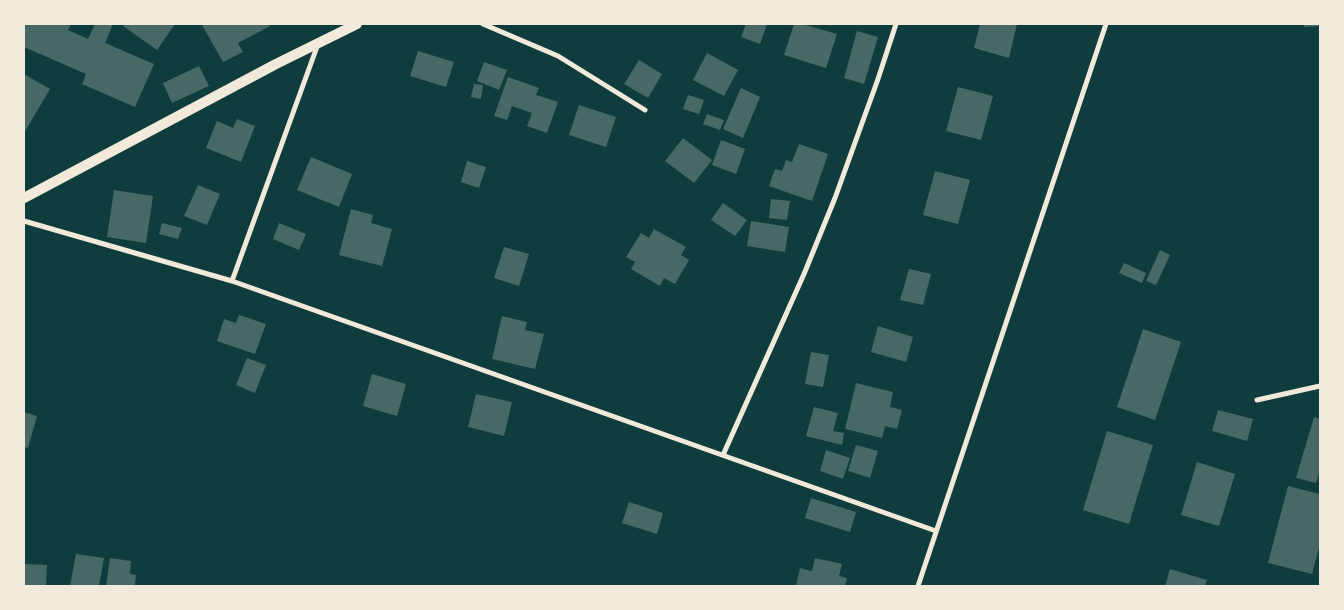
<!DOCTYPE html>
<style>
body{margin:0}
#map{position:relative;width:1344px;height:610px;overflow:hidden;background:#0f3d3e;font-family:Montserrat,sans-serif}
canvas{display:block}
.frame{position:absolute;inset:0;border:25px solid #f1e9da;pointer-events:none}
</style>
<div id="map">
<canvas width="1344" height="610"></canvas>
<div class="frame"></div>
</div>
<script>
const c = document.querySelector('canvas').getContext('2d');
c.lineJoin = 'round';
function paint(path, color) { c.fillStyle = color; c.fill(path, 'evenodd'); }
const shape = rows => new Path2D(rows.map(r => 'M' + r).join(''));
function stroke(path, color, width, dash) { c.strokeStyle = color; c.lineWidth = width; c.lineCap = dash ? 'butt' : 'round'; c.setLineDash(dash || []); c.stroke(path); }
paint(shape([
 [24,24,71,24,68,30,88,39,95,24,113,24,105,43,154,64,135,107,82,84,86,74,24,47],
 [125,24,175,24,157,50,123,26],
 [204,24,268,24,270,26,238,43,243,52,223,62,202,25],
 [746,24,767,24,760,44,741,37],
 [794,24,802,24,837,34,826,68,784,55],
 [980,24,1017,24,1009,58,974,48],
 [1304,24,1320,24,1320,26,1304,27],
 [857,31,878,37,864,84,844,78],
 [418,51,454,62,446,87,410,76],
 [707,53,738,70,724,96,693,80],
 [639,60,662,74,648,98,624,84],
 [484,62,507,70,499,90,477,81],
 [199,66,209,86,172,103,163,83],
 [24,74,50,89,24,133],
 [508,77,539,88,536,95,558,102,547,133,527,126,532,113,512,106,507,120,494,116],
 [474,84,483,85,481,99,471,97],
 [958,87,993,96,981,140,946,131],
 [741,88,760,97,743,138,723,129],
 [688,95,704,100,699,114,683,109],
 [579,105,616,117,606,147,569,135],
 [707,114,724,120,720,130,703,124],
 [237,119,255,126,241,162,206,148,217,121,233,128],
 [683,138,712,160,694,183,665,161],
 [721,140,745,149,736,174,712,165],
 [799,144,828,154,812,201,769,186,775,169,782,171,786,160,792,162],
 [311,157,352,174,339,207,297,190],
 [467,161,486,167,479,188,461,182],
 [935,171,970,180,958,224,923,215],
 [198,185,220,194,207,225,184,216],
 [114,190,153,196,146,243,107,237],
 [771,199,790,201,787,220,769,218],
 [723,203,747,220,735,236,711,220],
 [351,209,373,215,371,223,392,229,382,266,339,255],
 [751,221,789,227,785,252,747,246],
 [162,223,182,228,178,239,159,234],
 [279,223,306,234,299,250,273,239],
 [654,229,686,247,681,255,689,260,675,284,664,278,660,286,631,269,635,262,626,257,641,233,649,238],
 [504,247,529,254,519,286,494,278],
 [1160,250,1170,255,1156,285,1146,281],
 [1124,263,1146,273,1142,283,1119,273],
 [909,269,931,274,923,305,900,300],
 [239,315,266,324,255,354,217,341,224,319,236,323],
 [502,316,527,322,525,330,544,334,535,369,492,359],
 [878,326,913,337,906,362,871,352],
 [1143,329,1181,342,1155,420,1117,407],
 [811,352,829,355,823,387,805,384],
 [247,358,266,365,255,393,236,385],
 [372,374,406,384,397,416,363,406],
 [856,383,893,392,890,407,902,410,897,429,885,426,882,438,845,429],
 [476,394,512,402,504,436,468,427],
 [814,407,838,413,833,431,844,433,842,445,806,436],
 [1218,410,1253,419,1247,441,1212,431],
 [24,412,37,416,28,448,24,447],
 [1314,417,1320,419,1320,470,1316,483,1296,478],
 [1107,431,1153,445,1129,524,1083,510],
 [856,445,878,451,870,478,848,471],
 [826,450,850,458,843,479,820,471],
 [1197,462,1235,474,1219,526,1181,515],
 [1288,486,1320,494,1320,544,1312,574,1268,563],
 [811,498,856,512,850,532,805,518],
 [629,502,663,513,657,534,622,523],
 [76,554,104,558,99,586,70,586],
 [110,558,131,561,130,574,136,575,135,586,106,586],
 [815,558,842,564,839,576,847,578,845,586,796,586,800,568,812,571],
 [24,564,47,565,46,586,24,586],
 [1170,569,1207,580,1205,586,1165,586]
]), '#486865');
stroke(shape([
 [483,24,558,56,645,110],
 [318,44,232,281,936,531],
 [24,221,232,281],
 [1257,400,1320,386],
 [723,455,804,274,835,198,878,79,896,24],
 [918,586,1106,24]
]), '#f1e9da', 5);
stroke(shape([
 [24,198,276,64,357,24]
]), '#f1e9da', 10);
</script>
